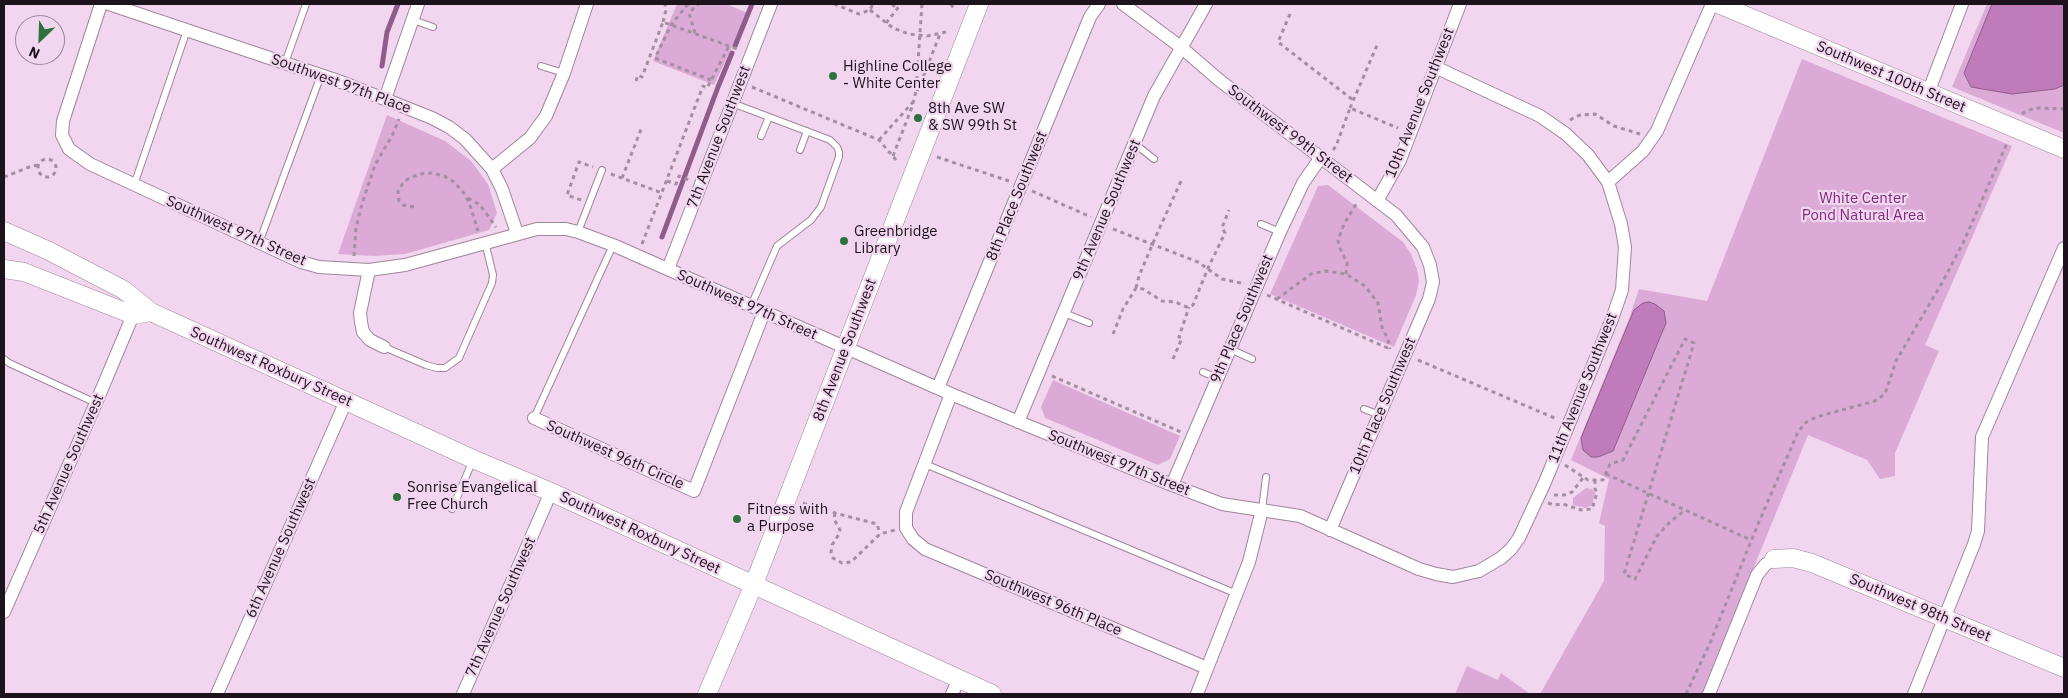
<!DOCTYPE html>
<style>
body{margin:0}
#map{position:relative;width:2068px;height:698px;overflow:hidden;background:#f2d6ef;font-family:"IBM Plex Sans",sans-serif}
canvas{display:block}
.frame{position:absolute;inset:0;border:5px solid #1d131c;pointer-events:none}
.north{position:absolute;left:15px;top:15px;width:50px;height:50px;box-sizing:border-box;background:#f2d6ef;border:1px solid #9d889b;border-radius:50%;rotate:204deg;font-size:14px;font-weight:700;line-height:20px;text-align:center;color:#1d131c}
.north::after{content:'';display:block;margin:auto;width:18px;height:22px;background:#2c723e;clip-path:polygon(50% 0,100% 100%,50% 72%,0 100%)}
</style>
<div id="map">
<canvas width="2068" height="698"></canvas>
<div class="frame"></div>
<div class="north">N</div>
</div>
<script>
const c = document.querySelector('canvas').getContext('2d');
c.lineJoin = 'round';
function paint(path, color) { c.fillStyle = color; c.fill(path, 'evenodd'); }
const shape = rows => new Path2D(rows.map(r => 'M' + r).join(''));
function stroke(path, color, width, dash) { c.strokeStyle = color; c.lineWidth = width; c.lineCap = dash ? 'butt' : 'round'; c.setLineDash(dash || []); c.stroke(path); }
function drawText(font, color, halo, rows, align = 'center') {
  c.font = font + ' "IBM Plex Sans",sans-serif'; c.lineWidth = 4.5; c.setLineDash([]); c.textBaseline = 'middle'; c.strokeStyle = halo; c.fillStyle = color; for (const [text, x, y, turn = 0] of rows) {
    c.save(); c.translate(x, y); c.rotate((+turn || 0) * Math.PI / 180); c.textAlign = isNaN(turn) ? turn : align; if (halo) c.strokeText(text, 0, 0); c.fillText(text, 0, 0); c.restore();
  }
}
paint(shape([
 [677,4,726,4,748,13,714,85,653,61],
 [1987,4,2064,4,2064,133,1952,87],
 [1802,59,2012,146,1925,345,1939,351,1895,453,1895,476,1880,479,1867,460,1808,435,1702,694,1540,694,1604,581,1605,526,1599,523,1609,479,1571,460,1630,316,1639,289,1707,301],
 [387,115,445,141,471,161,488,184,497,213,489,230,405,254,374,256,338,254],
 [1328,185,1403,242,1411,254,1417,269,1419,281,1416,295,1394,347,1270,294,1318,186],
 [1053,380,1180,436,1170,459,1158,465,1045,418,1041,407],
 [1586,488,1592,489,1595,493,1592,505,1586,508,1573,505,1573,498],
 [1467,666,1498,680,1501,673,1530,694,1455,694]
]), '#dbaad6');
const water = shape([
 [1992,4,2064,4,2064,85,2055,89,2012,94,1971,87,1964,73,1992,4],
 [1649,302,1655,304,1664,311,1666,323,1613,451,1598,457,1591,457,1583,450,1581,438,1634,310,1643,303,1649,302]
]);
paint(water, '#c07bbb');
stroke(water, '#8f5c8b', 1);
stroke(shape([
 [735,46,752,4],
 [382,66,387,32,398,4],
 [662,237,718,87,732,53]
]), '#8f5c8b', 5);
const lane = shape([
 [413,20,433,27],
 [285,63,306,4],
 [541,66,564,73],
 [732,103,830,140,837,147,839,152,839,157,821,207,811,220,777,246,751,306],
 [761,136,769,117],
 [1135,144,1154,159],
 [800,150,807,131],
 [134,185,187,30],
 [1261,224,1280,232],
 [578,232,602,170],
 [259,243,321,75],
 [1064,313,1089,323],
 [384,347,426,365,437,368,445,368,459,358,492,283,493,275,485,242],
 [1230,349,1252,359],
 [4,359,9,363,96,403],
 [1203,372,1217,378],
 [1364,409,1380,415],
 [534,418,613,245],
 [925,464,1237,594],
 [452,509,473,460],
 [1262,510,1266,477]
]);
const street = shape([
 [101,4,63,121,62,135,69,149,90,164,301,262,319,267,369,270,405,265,537,229,566,229,578,232,613,245,951,394,1172,485,1222,504,1300,516,1419,569,1436,574,1453,577,1479,571,1501,558,1511,549,1519,538,1545,482,1612,319,1622,290,1625,247,1621,224,1608,182,1588,155,1566,134,1540,116,1435,67],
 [109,4,344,83,432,118,449,127,465,139,492,169,502,189,517,233],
 [1123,4,1182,48,1219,80,1396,215,1423,247,1430,265,1433,282,1429,299,1330,530],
 [1928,93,1962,4],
 [385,99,418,4],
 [492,169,530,138,546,116,564,73,587,4],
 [1608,182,1643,151,1657,131,1712,4],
 [1377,201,1400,160,1460,4],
 [668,269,771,4],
 [369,270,360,313,361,322,363,332,370,340,384,347],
 [938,388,1090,17,1099,4],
 [951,394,906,512,906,528,913,539,925,549,1207,668],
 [534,418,694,491,764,312],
 [1018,422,1154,96,1206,4],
 [1172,485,1280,232,1303,183,1321,157],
 [4,612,96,403,133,315],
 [217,694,346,401],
 [463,694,551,492],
 [952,694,959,679],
 [1197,694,1249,562,1262,510],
 [1709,694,1757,575,1765,565,1774,559],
 [1914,694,1974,544,1978,531,1982,437,2064,248]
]);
const secondary = shape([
 [1718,4,2064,149],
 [4,231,49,251,124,290,151,312,473,459,551,492,992,694],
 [4,269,24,272,133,315,151,312],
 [1774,559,1793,558,1812,563,2064,668],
 [707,694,754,584,979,4]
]);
stroke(lane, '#9f859c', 8);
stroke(street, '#9f859c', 14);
stroke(secondary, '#9f859c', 19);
stroke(shape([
 [688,4,671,25,655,58,711,80],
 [834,4,859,14,870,10,873,4],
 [892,4,897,9],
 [951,4,955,11],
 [870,10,893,28,909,34,927,36,946,32],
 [1290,14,1278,42,1353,100],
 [663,22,666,10,665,4],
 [886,23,901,4],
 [695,33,689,13,698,4],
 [636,81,638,75,642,77,663,22,740,50],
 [752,87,879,140,896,160],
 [917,91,920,85,940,34],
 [1350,108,1378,43],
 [2022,114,2028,110,2039,108,2064,109],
 [1570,120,1580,115,1595,114,1614,126,1640,134],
 [879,140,913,102],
 [1333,150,1336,146,1350,108,1398,128],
 [893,156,912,107,916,91,922,4],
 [937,157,1009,181],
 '38 168a9 9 0 1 1 18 0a9 9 0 1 1-18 0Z',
 [611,174,662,193],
 [4,177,32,166,38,165],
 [622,178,642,127],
 [667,181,676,184,679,176,689,180],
 [1032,191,1091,217],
 [468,198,480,205,496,227],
 [581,200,567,195,579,162,593,167],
 [414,207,403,205,399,201,398,191,403,183,408,179,419,174,432,173,444,176,454,182,463,192,469,202,478,231],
 [1113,229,1198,262,1222,279,1245,284],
 [642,244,703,86,707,88,729,46],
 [354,256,356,228,362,204,375,165,393,134,399,119],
 [1346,274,1347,263,1339,246,1338,240,1344,224,1358,201],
 [1136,288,1139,276,1156,236,1181,181],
 [1267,295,1390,349],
 [1277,299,1311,274,1326,271,1346,274,1365,286,1378,303,1382,327,1388,340,1390,349],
 [1113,334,1123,309,1136,288,1143,289,1162,301,1175,302,1187,307,1193,305,1208,268,1225,233,1222,228,1229,210],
 [1173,359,1182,338,1179,337,1189,307],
 [1418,360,1557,419],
 [1052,376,1181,432],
 [1565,465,1588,480,1603,480,1610,464,1623,460,1685,339,1694,343,1624,574,1635,579,1657,536,1669,523,1685,510],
 [1606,474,1751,540],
 [1554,495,1564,495,1572,492,1583,478],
 [803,503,815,508,822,507,835,513,877,524,880,534],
 [1548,503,1554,505,1563,504,1581,510,1592,509,1597,493,1595,489,1595,480],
 [835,513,834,519,840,530,839,534,832,545,831,553,833,558,842,563,851,562,880,534,895,530],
 [1686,694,1710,643,1758,524,1798,432,1805,423,1816,417,1875,401,1885,394,1896,361,1943,281,1963,243,2008,141]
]), '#a48fa2', 3, [4, 4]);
stroke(lane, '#fff', 6);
stroke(street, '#fff', 12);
stroke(secondary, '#fff', 18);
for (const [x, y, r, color] of [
 [833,76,5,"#2c723e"],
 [918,118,5,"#2c723e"],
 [844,241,5,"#2c723e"],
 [397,497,5,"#2c723e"],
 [737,519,5,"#2c723e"]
]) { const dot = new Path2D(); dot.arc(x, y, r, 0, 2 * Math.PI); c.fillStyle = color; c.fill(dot); stroke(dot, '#f2d6ef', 2); }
drawText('15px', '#1d131c', '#f2d6ef', [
 ["Highline College",843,67],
 ["- White Center",843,84],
 ["8th Ave SW",928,109],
 ["& SW 99th St",928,126],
 ["Greenbridge",854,232],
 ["Library",854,249],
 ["Sonrise Evangelical",407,488],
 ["Free Church",407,505],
 ["Fitness with",747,510],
 ["a Purpose",747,527]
], 'left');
drawText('15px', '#1d131c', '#f2d6ef', [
 ["Southwest 100th Street",1891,77,23],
 ["Southwest 97th Place",341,84,20],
 ["10th Avenue Southwest",1420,103,-68],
 ["Southwest 99th Street",1290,134,37],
 ["7th Avenue Southwest",719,137,-69],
 ["8th Place Southwest",1017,196,-68],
 ["9th Avenue Southwest",1107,210,-67],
 ["Southwest 97th Street",236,231,24],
 ["Southwest 97th Street",747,305,24],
 ["9th Place Southwest",1242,319,-67],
 ["8th Avenue Southwest",845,350,-69],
 ["Southwest Roxbury Street",271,367,24],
 ["11th Avenue Southwest",1583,388,-68],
 ["10th Place Southwest",1383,406,-67],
 ["Southwest 96th Circle",615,455,24],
 ["Southwest 97th Street",1119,463,22],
 ["5th Avenue Southwest",69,464,-66],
 ["Southwest Roxbury Street",640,533,25],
 ["6th Avenue Southwest",281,548,-66],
 ["Southwest 96th Place",1053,603,23],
 ["7th Avenue Southwest",501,607,-66],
 ["Southwest 98th Street",1920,608,23]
]);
drawText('15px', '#7e2b7b', '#f2d6ef', [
 ["White Center",1863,199],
 ["Pond Natural Area",1863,216]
]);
</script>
